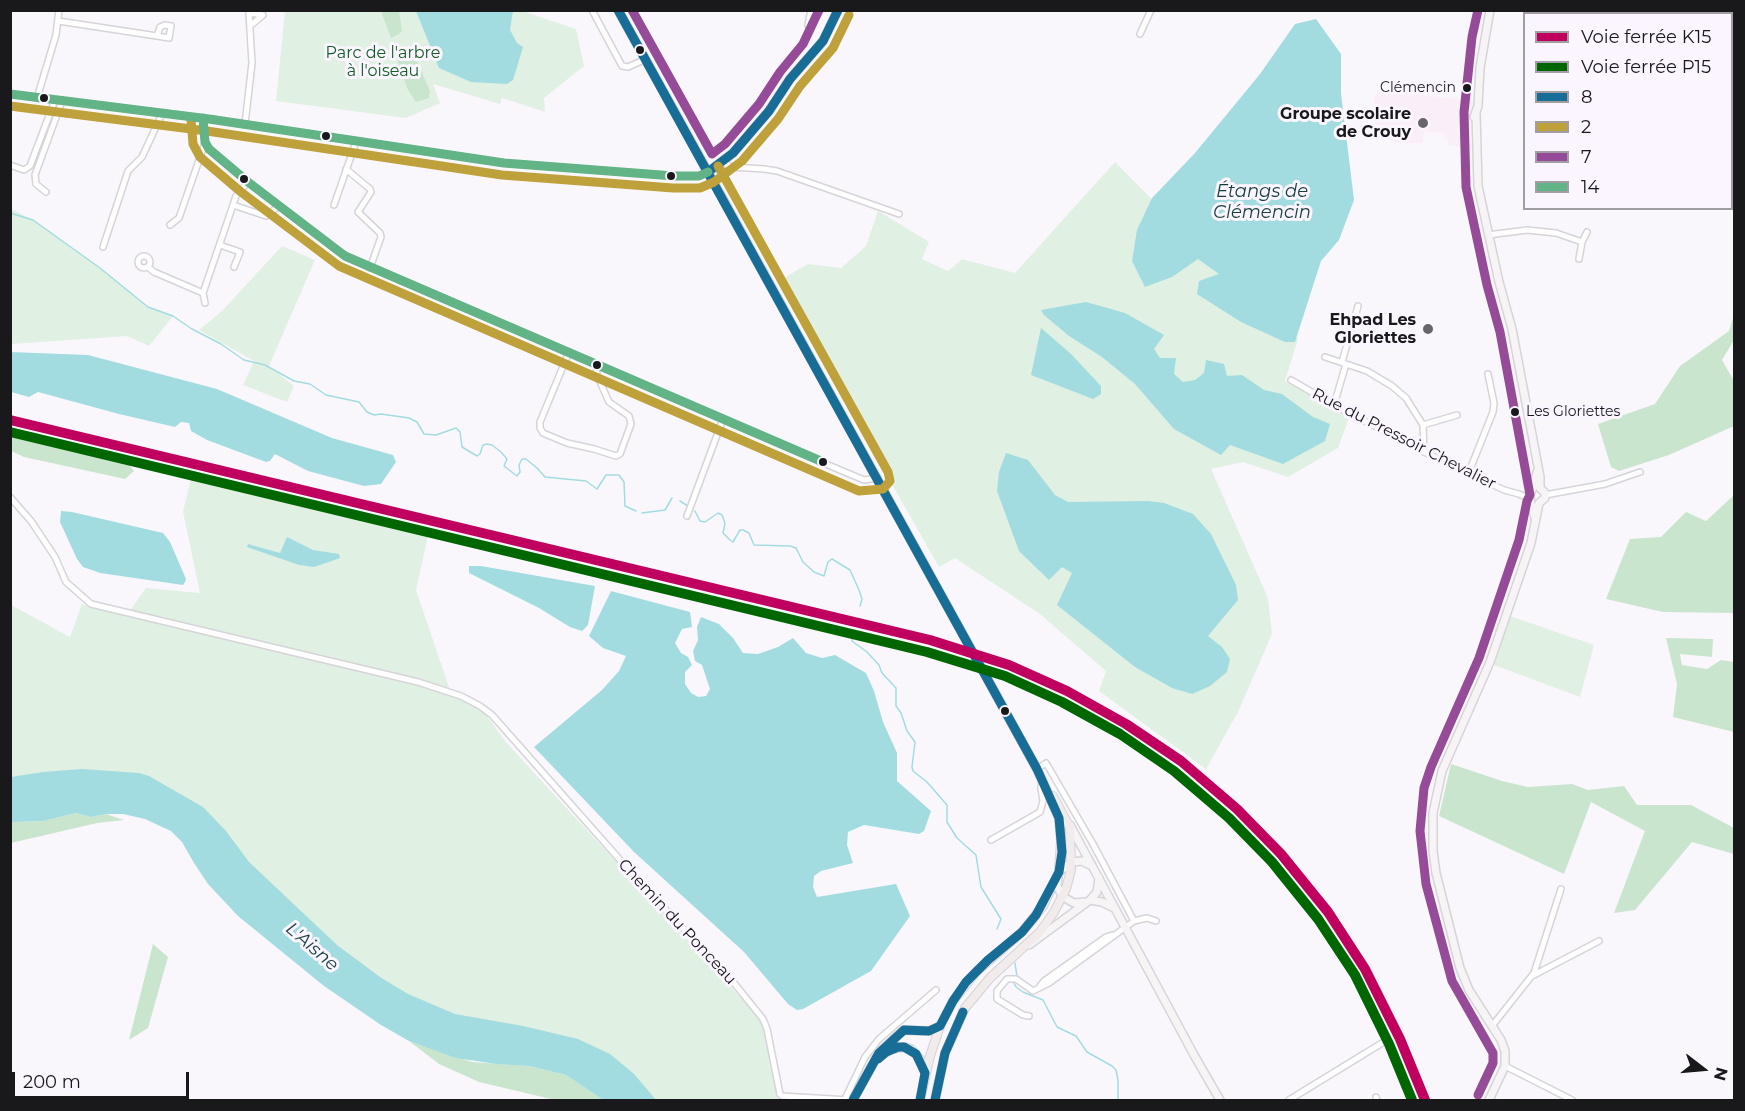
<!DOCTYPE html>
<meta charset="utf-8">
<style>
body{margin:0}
#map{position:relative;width:1745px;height:1111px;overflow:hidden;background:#faf7fc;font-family:Montserrat,sans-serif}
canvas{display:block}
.frame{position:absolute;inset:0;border:12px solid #19181b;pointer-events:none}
.legend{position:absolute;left:1523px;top:12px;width:210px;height:198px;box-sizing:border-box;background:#faf5fe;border:2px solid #a09da3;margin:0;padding:8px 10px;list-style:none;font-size:18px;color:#19181b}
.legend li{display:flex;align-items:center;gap:12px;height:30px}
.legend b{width:30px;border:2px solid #a09da3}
.north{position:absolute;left:1673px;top:1039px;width:60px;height:60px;-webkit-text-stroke:4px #faf5fe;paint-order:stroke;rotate:106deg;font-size:16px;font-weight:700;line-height:24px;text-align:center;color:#19181b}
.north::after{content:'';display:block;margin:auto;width:21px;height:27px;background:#19181b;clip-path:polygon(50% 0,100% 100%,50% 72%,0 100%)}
.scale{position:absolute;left:12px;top:1072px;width:177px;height:27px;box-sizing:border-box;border:3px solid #19181b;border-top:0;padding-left:8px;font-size:18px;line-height:21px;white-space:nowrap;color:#19181b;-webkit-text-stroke:4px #faf5fe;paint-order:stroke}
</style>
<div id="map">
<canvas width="1745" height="1111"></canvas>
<div class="frame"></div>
<ul class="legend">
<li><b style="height:8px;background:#bf005f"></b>Voie ferrée K15</li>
<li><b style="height:8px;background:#060"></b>Voie ferrée P15</li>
<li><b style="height:8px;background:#186d97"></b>8</li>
<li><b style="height:8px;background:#bea13b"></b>2</li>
<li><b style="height:8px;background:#954b97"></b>7</li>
<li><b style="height:8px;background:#62b386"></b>14</li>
</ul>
<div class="north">N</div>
<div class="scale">200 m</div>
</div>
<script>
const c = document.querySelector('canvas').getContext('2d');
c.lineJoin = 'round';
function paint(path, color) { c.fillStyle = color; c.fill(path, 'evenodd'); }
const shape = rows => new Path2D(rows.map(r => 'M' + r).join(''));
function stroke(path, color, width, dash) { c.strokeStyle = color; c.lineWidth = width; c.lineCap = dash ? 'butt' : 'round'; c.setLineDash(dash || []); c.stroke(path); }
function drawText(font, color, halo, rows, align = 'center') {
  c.font = font + ' Montserrat,sans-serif'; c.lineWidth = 6; c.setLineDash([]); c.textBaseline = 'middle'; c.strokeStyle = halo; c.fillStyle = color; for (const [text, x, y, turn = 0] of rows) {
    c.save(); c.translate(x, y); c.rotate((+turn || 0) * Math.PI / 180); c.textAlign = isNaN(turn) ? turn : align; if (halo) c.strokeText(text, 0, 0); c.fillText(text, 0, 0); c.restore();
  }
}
paint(shape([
 [1380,90,1474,101,1471,114,1470,140,1473,149,1448,145,1448,139,1444,139,1444,133,1424,131,1423,143,1397,143,1375,134,1374,96]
]), '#faeef9');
paint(shape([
 [285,11,522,11,576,29,584,66,544,98,545,112,502,98,500,104,433,84,440,103,406,118,276,101],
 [1115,162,1200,248,1298,339,1285,381,1350,415,1338,448,1288,477,1243,462,1211,469,1268,598,1272,634,1238,712,1206,769,1099,691,1106,671,1040,614,955,558,939,567,777,282,808,264,841,268,866,246,878,211,929,242,922,259,948,271,962,259,1015,273],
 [10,208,33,220,100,268,148,307,173,316,149,346,127,336,11,344],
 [282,246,315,260,269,366,294,386,287,402,243,385,254,361,199,330,221,312],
 [191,478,265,497,281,495,377,523,428,535,416,590,451,693,485,713,505,741,763,1022,780,1097,777,1100,635,1100,603,1070,401,1018,188,816,119,797,11,825,11,605,70,637,82,604,126,616,146,588,200,593,183,512],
 [1510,616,1594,645,1580,697,1494,665]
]), '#e0f0e2');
paint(shape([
 [381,11,399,11,402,31,399,34,391,38],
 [411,53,415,57,430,91,429,98,416,102,408,90,398,64,398,55,404,56],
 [1734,315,1734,340,1722,360,1734,381,1734,426,1669,455,1619,471,1611,467,1598,424,1655,404,1680,366,1729,331],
 [11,432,125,460,134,471,125,479,24,457,11,451],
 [1734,495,1734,613,1663,612,1606,599,1630,539,1661,537,1686,512,1706,521],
 [1666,638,1713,639,1712,657,1680,654,1682,665,1707,669,1721,660,1734,662,1734,732,1673,717,1677,684],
 [1451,764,1502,781,1528,787,1572,784,1588,790,1624,786,1637,805,1691,805,1734,828,1734,854,1692,842,1635,910,1614,913,1645,831,1591,802,1564,874,1439,816],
 [76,813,91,817,106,814,124,820,97,823,11,843,10,822,42,821],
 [153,944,168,957,148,1028,129,1040],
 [409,1041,472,1062,529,1066,566,1075,603,1100,555,1100,479,1082,439,1064]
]), '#cae5ce');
paint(shape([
 [416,11,513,11,510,30,517,43,523,47,513,80,507,84,471,82,439,68],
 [1316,19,1341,54,1341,93,1354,200,1339,240,1321,261,1295,342,1285,342,1241,322,1197,294,1199,281,1219,274,1198,259,1172,277,1145,287,1132,261,1137,230,1152,198,1195,153,1260,74,1295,24],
 [1086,302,1125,313,1164,335,1154,349,1160,358,1176,358,1174,374,1183,382,1195,380,1204,373,1206,360,1224,364,1227,376,1242,375,1264,390,1282,394,1313,417,1330,424,1325,441,1283,464,1230,445,1221,455,1174,429,1135,384,1102,357,1069,336,1044,315,1041,310],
 [1041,328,1071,354,1101,386,1101,394,1093,399,1031,375],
 [10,352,88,355,217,389,332,438,393,455,396,462,381,484,364,486,308,471,275,454,270,461,266,462,207,440,191,431,189,423,181,422,175,427,119,414,38,392,29,397,11,392],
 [1006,453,1028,460,1055,495,1068,502,1148,501,1164,503,1193,514,1211,534,1236,585,1238,600,1208,636,1222,647,1230,659,1227,672,1210,686,1192,694,1172,688,1135,667,1057,605,1072,573,1062,567,1049,580,1019,551,997,491,999,472],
 [61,511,72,512,163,533,170,542,186,579,185,582,183,585,100,573,83,567,77,559,60,522],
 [287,537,313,550,339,554,340,558,314,567,299,565,247,547,248,544,280,553],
 [469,566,481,566,595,586,588,625,582,631,570,627,539,608,469,573],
 [611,591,690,612,692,627,682,629,675,643,681,653,688,657,692,665,685,672,685,684,691,693,698,697,706,696,710,689,702,665,695,661,693,651,698,640,697,627,701,617,719,624,733,638,743,653,758,654,778,647,793,638,806,653,822,658,835,655,866,673,874,691,883,722,897,753,897,781,931,811,924,831,919,834,864,825,848,832,847,845,853,863,821,871,814,876,813,887,817,897,896,884,910,916,871,971,803,1009,797,1010,788,1004,744,952,634,852,534,747,602,690,619,671,626,656,603,648,589,636],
 [82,769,139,773,149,776,203,807,226,831,249,862,337,945,380,977,408,994,455,1014,523,1026,578,1039,610,1054,634,1074,656,1100,603,1100,566,1075,529,1066,496,1064,456,1058,409,1041,381,1025,324,986,238,916,208,884,194,863,182,842,171,831,145,819,123,814,106,814,91,817,76,813,43,821,11,822,11,777,43,772]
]), '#a2dce1');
stroke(shape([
 [10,213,33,220,100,268,148,307,173,316,192,329,221,344,244,360,265,365,294,381,310,384,326,395,359,402,367,412,374,415,381,414,409,418,417,422,424,434,436,435,456,428,460,432,462,447,477,456,480,454,483,445,487,444,492,445,501,452,507,459,504,466,517,476,520,472,519,465,522,459,526,459,537,468,545,477,586,481,597,489,606,475,619,475,624,482,625,506,636,511],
 [680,501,688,506],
 [695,511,700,521,705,522,718,513,722,515,725,523,723,533,730,540,733,542,740,530,743,530,749,533,754,545,790,546,796,548,803,562,814,572,824,576,828,562,832,559,850,570,859,590,862,599,860,606],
 [642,513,665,510,672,498],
 [854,635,852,641,867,652,879,665,882,673,896,688,896,706,901,713,907,731,915,742,912,767,913,771,927,782,947,805,947,822,957,838,976,855,981,887,1001,919,997,929],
 [1015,963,1017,976],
 [1014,983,1016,987,1023,992,1043,1000,1057,1027,1076,1036,1087,1052,1112,1066,1116,1070,1118,1080,1118,1100]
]), '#a2dce1', 1.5);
const minor = shape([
 [592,10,622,66,628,67,646,59],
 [58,21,65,22,157,36,169,38,171,26,165,25,160,27,157,36],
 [808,25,811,10],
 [1140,34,1151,10],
 [10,94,209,119,504,163,674,176,699,176,708,172],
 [37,98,56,35,59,10],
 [203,118,205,142,209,149,248,182,345,256,840,470,864,480,878,478],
 [245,124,252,63,249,13,263,15,250,26],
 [722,162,732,167,764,169,777,171,899,214],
 [10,165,24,170,30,166,55,100],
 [346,169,370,189,371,192,358,212,380,233,381,237,370,268],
 [248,182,236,196,233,205,266,216,279,206],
 [46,192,36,184,35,175,62,101],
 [334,205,356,142],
 [170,225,179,218,205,143],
 [1488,235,1527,230,1556,233,1582,242],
 [220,245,240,252,234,267],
 [103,247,128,171,142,157,162,114],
 '138 262a6 6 0 1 1 12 0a6 6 0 1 1-12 0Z',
 [1579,259,1582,242,1587,232],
 [148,267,154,272,203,293,233,205],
 [203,293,205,303],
 [569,352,540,422,540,428,543,433,567,443,594,449,616,456,620,454,631,424,629,416,609,402,597,375,596,364],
 [1325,357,1367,371,1392,386,1406,398,1423,425,1424,452],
 [1342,362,1358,306],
 [1291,380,1334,405,1424,452,1504,490,1519,494,1530,499],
 [1334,405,1346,364],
 [1423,425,1457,415],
 [1469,472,1493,412,1494,403,1488,374],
 [1545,495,1605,484,1640,472],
 [10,497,31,521,55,557,66,582,91,604,418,682,461,696,480,706,492,715,636,878,730,978,763,1019,767,1029,780,1094,782,1096,849,1100],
 [687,516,723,419],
 [991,840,1040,812,1043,801,1041,788,1042,781],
 [1134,921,1147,918,1156,921],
 [1534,975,1599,941],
 [1040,986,1044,981,1106,937,1112,935],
 [1029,1016,1023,1015,997,999,997,991,1007,979,1016,979,1033,991,1049,983,1134,921,1093,844,1046,763,1037,769],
 [1492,1026,1534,973,1561,889],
 [1505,1066,1572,1100],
 [1376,1097,1377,1100],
 [845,1099,865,1057,879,1039,936,990],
 [1289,1100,1382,1043]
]);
const secondary = shape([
 [618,10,708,172],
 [1476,113,1478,186,1499,282,1512,329,1540,477,1540,488],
 [1474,117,1478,106,1480,68,1490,10],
 [1535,518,1529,495,1533,488,1537,472],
 [1070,825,1194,1055,1220,1100],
 [1059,872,1072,862,1082,861,1090,865],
 [1058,877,1057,886,1063,897,1074,903,1085,902],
 [1090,900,1097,892,1099,878],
 [1029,945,1090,900,1102,902,1112,907],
 [882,1055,892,1049,904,1047],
 [853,1100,879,1053,897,1036,904,1030,929,1031,940,1026],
 [1489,1100,1505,1066,1505,1051,1501,1040,1469,990,1460,968,1436,873,1433,851,1433,813,1442,771,1490,662,1531,543,1539,503,1545,498,1545,493,1540,488]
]);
const primary = shape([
 [838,10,823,41,790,79,769,111,733,153,708,172,1037,769,1059,818,1061,841,1059,872,1043,906,1022,932,976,972,953,1001,940,1026,930,1056,920,1100],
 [904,1047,911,1049,920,1059,925,1072],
 [935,1100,945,1053,965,1008,990,978,1040,932,1054,912,1066,889,1071,870,1070,828,1053,796]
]);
stroke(minor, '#d6d4d8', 8);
stroke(secondary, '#d6d4d8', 10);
stroke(primary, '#d4d2d5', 10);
stroke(minor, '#fefeff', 5);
stroke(secondary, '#f7f4f5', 7);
stroke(primary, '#f1ebeb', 8);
stroke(shape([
 [618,10,1037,769,1059,818,1062,852,1059,872,1036,915,1022,932,988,960,966,982,953,1001,940,1026,929,1031,904,1030,879,1053,853,1100],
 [708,172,733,153,769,111,790,79,823,41,838,10],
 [878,1059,886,1052,898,1047,904,1047,916,1054,925,1073,920,1100],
 [935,1100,945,1053,963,1012]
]), '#186d97', 9);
stroke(shape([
 [10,106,207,131,502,175,673,188,700,188,714,182,742,161,778,119,800,86,833,48,849,15],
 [191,119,193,144,200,157,241,192,339,266,859,491,883,489,890,481,888,472,718,166]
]), '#bea13b', 9);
stroke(shape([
 [632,10,712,154,725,144,759,104,780,72,803,44,819,10],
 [1478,10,1472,37,1464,112,1466,187,1487,285,1500,332,1530,495,1527,501,1519,540,1479,658,1431,767,1424,788,1420,831,1426,884,1452,981,1493,1053,1493,1063,1478,1095]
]), '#954b97', 9);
stroke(shape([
 [10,94,209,119,504,163,674,176,699,176,708,172],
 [203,118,205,142,209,149,248,182,345,256,823,462]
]), '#62b386', 9);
stroke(shape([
 [10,420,930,640,1009,665,1067,691,1126,724,1181,761,1237,809,1281,854,1328,912,1365,969,1400,1039,1425,1100]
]), '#bf005f', 10);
stroke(shape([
 [10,432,927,652,1005,676,1062,702,1120,734,1174,771,1229,818,1272,862,1318,919,1355,975,1389,1044,1412,1100]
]), '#060', 10);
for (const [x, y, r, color] of [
 [640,50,5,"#19181b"],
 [1467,88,5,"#19181b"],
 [44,98,5,"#19181b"],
 [1423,123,6,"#68666a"],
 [326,136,5,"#19181b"],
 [671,176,5,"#19181b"],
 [244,179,5,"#19181b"],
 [1428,329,6,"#68666a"],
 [597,365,5,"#19181b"],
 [1515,412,5,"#19181b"],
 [823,462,5,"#19181b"],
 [1005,711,5,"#19181b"]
]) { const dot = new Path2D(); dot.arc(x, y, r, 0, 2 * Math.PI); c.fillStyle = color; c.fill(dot); stroke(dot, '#faf5fe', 2); }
drawText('14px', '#19181b', '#faf5fe', [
 ["Clémencin",1456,88],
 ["Les Gloriettes",1526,412,"left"]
], 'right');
drawText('16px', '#145d26', '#faf5fe', [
 ["Parc de l'arbre",383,53],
 ["à l'oiseau",383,71]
]);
drawText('bold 16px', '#19181b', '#faf5fe', [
 ["Groupe scolaire",1411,114],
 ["de Crouy",1411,132],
 ["Ehpad Les",1416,320],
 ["Gloriettes",1416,338]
], 'right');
drawText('16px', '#19181b', '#faf5fe', [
 ["Rue du Pressoir Chevalier",1404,439,27],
 ["Chemin du Ponceau",677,922,47]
]);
drawText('italic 18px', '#153e40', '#faf5fe', [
 ["Étangs de",1262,192],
 ["Clémencin",1262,213],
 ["L'Aisne",312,947,41]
]);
</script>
